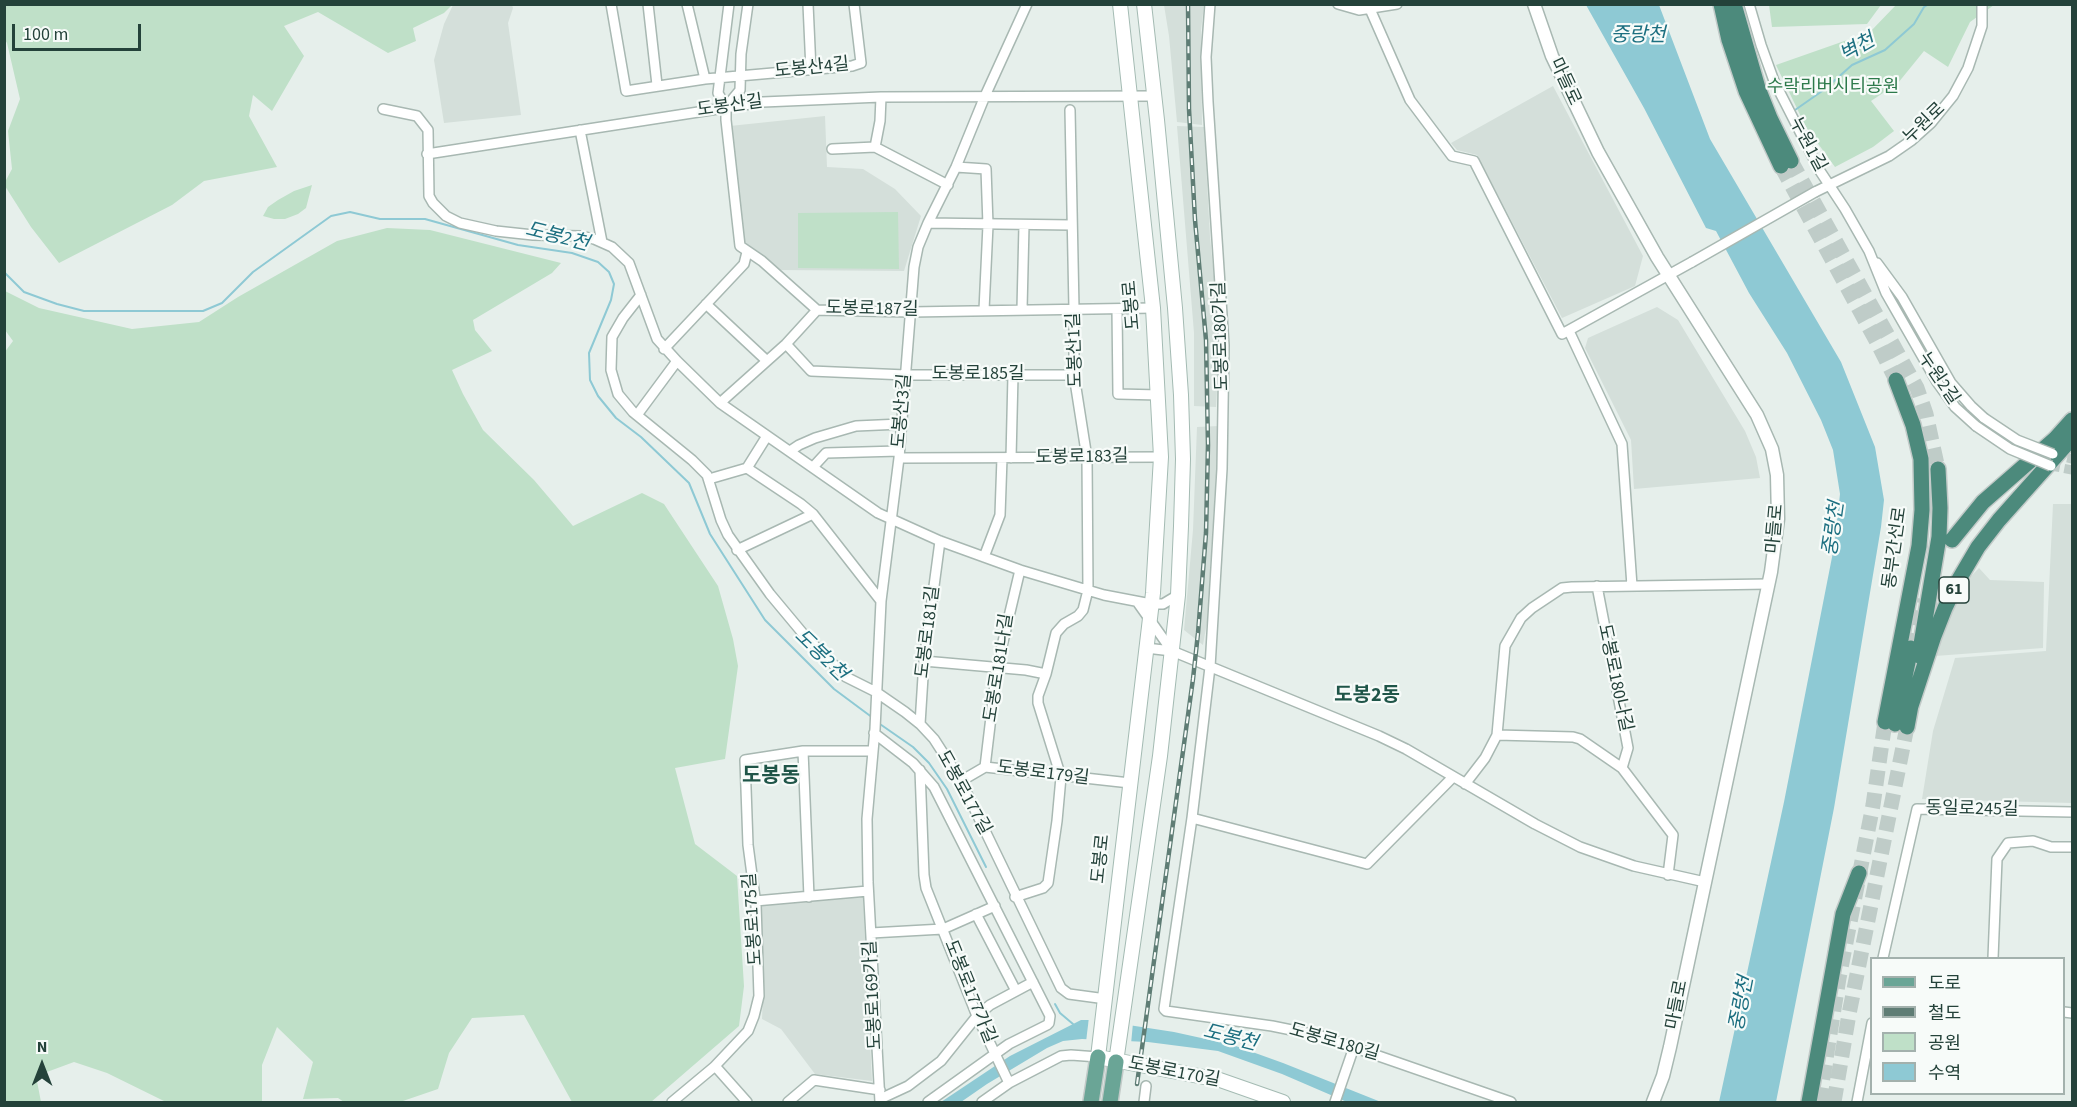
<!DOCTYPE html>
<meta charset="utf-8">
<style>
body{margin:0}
#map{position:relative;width:2077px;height:1107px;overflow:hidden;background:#e6efeb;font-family:"Source Sans 3","Noto Sans KR",sans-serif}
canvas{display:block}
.frame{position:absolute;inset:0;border:6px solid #24423a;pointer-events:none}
.legend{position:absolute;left:1870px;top:957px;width:195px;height:138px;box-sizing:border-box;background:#f7fbf9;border:2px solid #a3b1ad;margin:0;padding:8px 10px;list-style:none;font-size:18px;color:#24423a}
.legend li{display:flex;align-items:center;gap:12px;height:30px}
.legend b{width:30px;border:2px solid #a3b1ad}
.north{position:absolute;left:12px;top:1035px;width:60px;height:60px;-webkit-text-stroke:4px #f7fbf9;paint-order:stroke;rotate:0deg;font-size:16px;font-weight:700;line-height:24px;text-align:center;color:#24423a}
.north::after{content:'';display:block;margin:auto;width:21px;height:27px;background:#24423a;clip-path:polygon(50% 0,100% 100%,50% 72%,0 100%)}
.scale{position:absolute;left:12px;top:24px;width:129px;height:27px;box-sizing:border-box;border:3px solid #24423a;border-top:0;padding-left:8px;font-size:18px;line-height:21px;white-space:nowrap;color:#24423a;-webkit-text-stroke:4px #f7fbf9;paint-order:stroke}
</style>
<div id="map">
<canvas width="2077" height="1107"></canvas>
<div class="frame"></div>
<ul class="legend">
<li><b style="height:8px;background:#6aa596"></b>도로</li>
<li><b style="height:8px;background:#5f7d75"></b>철도</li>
<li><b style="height:16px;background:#bfe0c8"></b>공원</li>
<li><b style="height:16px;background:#8ec9d4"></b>수역</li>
</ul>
<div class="north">N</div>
<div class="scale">100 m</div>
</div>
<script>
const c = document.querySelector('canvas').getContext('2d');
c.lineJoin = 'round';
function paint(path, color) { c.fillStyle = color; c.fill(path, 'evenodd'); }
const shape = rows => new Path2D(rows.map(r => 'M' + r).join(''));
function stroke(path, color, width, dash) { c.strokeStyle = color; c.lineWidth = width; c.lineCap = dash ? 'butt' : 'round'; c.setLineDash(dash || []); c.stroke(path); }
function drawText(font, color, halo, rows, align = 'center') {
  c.font = font + ' "Source Sans 3","Noto Sans KR",sans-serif'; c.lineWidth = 4.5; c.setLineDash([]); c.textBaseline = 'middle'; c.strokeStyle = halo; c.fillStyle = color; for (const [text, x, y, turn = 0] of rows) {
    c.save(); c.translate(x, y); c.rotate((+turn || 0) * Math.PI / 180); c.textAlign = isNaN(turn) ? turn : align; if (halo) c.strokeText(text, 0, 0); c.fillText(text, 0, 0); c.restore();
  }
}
paint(shape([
 [453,5,512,5,513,8,508,23,521,115,444,123,434,60,444,24],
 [1164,5,1204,5,1201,30,1202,125,1177,122,1169,36],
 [1553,86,1643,256,1635,286,1562,318,1477,155,1457,150,1451,143],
 [825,116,827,167,863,169,895,189,921,216,904,271,779,270,742,240,730,126],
 [1177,126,1204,127,1210,237,1220,337,1216,407,1194,406,1194,333],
 [1657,307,1678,320,1745,431,1756,457,1760,478,1634,489,1631,440,1585,348,1588,338],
 [1219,426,1207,622,1203,645,1184,630,1193,530,1197,427],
 [2053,504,2072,504,2072,803,1922,799,1933,731,1955,658,2046,651],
 [1979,568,1990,580,2044,582,2043,648,1935,656,1948,613,1966,581],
 [863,897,872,1081,815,1074,781,1029,762,1019,763,995,756,905]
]), '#d4dfda');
paint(shape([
 [452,5,444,13,413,28,416,41,388,53,318,12,284,26,304,56,272,111,253,95,249,116,277,167,204,181,172,205,59,263,31,227,5,186,5,182,12,169,8,131,20,99,7,43,5,40,5,5],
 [1769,5,1769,4,1881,5,1867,24,1772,27],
 [1896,5,1994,5,1970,22,1948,67,1924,51,1898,83,1871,101,1894,131,1873,147,1835,167,1806,127,1776,65,1870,32],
 [312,185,306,208,298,214,285,219,274,219,263,216,268,207,278,200,294,191],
 [898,212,899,269,798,268,798,213],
 [387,228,430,230,561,263,552,273,473,320,475,330,492,351,452,370,463,394,483,430,534,480,573,526,642,493,664,504,718,586,733,639,738,666,725,759,675,768,695,844,737,876,744,986,739,1026,651,1102,572,1102,524,1015,472,1018,449,1053,438,1089,400,1102,344,1102,338,1098,303,1099,313,1062,277,1027,262,1065,262,1102,166,1102,107,1073,74,1062,36,1076,41,1102,5,1102,4,353,13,341,5,330,5,291,39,308,132,329,199,322,238,297,337,241]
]), '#bfe0c8');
paint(shape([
 [1586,5,1659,5,1710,139,1841,362,1875,447,1884,500,1881,527,1834,808,1776,1102,1719,1102,1784,802,1834,547,1840,494,1833,450,1821,420,1787,353,1749,293,1716,231,1706,228,1644,108],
 [1081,1020,1096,1020,1174,1032,1233,1045,1283,1063,1381,1102,1347,1102,1282,1074,1218,1051,1148,1042,1082,1039,1063,1041,1047,1048,987,1084,961,1102,941,1102,1010,1056]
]), '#8ec9d4');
paint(shape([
 [1089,1017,1133,1023,1131,1044,1086,1042]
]), '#e6efeb');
stroke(shape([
 [1795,110,1825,89,1852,65,1885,50,1914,24,1924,7,1929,4],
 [4,272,24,292,57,304,84,311,203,311,222,303,253,272,331,216,350,212,380,219,425,219,518,245,572,253,598,262,609,272,614,284,611,300,589,353,590,380,598,396,616,418,641,437,689,483,710,534,765,620,834,689,873,718],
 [877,722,913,747,929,763,947,789,986,867],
 [1055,1004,1060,1013,1073,1024]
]), '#8ec9d4', 2);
stroke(shape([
 [2054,455,2072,459],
 [2051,466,2072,470]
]), '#bfccc8', 9, [9, 4.5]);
stroke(shape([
 [1791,161,1917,388,1926,414,1938,469],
 [1781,166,1878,344,1896,380],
 [1911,648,1922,599],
 [1819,1102,1839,978,1873,805,1885,722],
 [1834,1102,1849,1014,1907,727]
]), '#bfccc8', 15, [15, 8]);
const minor = shape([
 [611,4,626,91,705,79,852,66,861,63,854,4],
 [648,4,657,85],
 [687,4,705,79],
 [808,4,811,70],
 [1210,4,1206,57,1208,102,1224,345,1222,469,1210,667,1192,818,1164,1009,1166,1011,1272,1026,1321,1036,1511,1102],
 [1338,4,1359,10,1397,4],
 [1749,4,1761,45,1774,81,1820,171,1845,209,1869,251,1886,293,1937,382,1955,407,1976,426],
 [1370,9,1410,100,1452,156,1474,161,1562,334,1692,262],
 [726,107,726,120,740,246,762,261,817,310,911,312,1153,308],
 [726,107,740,90,741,54,748,4],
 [726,107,718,93,729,4],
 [383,109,417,116,428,130,429,196,433,203,446,216,460,223,496,231,533,235,581,236,594,239,612,247,629,263,657,339,677,361,720,403,878,513,940,541,1020,570,1104,595,1151,604,1163,604,1178,595],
 [580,130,602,242],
 [875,147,880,121,881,97],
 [832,149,875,147,948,185],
 [427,154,763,102,881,97,1155,96],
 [956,167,986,169,988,225,984,310],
 [1815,192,1889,156,1912,140,1931,123,1953,96,1968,68,1982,26,1982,4],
 [928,223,1071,225],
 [1877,263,1902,297,1951,383,1971,406,1984,418],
 [641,295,623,318,612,337,611,370,618,394,633,412,692,460,707,475,721,520,728,535,770,594,805,636,846,677,876,692,905,712,920,724,934,739,961,781,1061,988,1069,994,1106,999],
 [706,304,767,361],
 [1022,309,1024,225],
 [1117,309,1118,394,1159,395],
 [1569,331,1622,444,1632,586],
 [786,344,811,371,906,375,1074,375],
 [664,349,744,264,747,252],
 [720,403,786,344,817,310],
 [637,415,677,361],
 [790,451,799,445,815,438,856,426,901,424],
 [899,458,1161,457],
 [1011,458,1013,375],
 [814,466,826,453,899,451],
 [747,468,801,504,813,514,881,601],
 [709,479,747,468,767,436],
 [737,550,813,514],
 [984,557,1000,515,1002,458],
 [1597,586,1628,748,1622,768],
 [1138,603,1172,651],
 [1146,648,1172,651,1379,736,1406,749,1535,824,1580,847,1634,866,1705,882],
 [924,661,1026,670,1046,674],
 [920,724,924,661,940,541],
 [874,733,913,763,934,787,1050,1016,1049,1023,1047,1025,1009,1044,928,1102],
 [1497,735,1573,737,1580,739,1622,768,1673,835,1668,875],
 [803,751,809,897],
 [985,767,997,667,1020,570],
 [920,770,924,875,926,888,977,1016,1009,1083],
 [961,781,985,767,1130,783],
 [1465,784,1485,758,1497,735,1505,646,1521,618,1532,608,1562,588,1572,587,1769,584],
 [1192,818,1367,864,1453,777],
 [1015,897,1043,888,1048,883,1057,821,1061,777,1038,703,1038,696,1046,674,1056,633,1064,624,1078,616,1083,610,1088,590,1087,458,1074,375,1074,309,1070,110],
 [755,901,868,891],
 [976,914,1016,991],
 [871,933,943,929,995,906],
 [1883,958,1917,809,2072,812],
 [1993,958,1997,859,2008,843,2033,841,2051,847,2072,847],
 [2064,1012,2072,1013],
 [715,1066,747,1102],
 [880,1099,908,1086,941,1061,977,1016,990,1005,1033,982],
 [672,1102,714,1067,748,1031,754,1016,759,996,756,905,748,845,745,760,803,751,872,751],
 [788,1102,814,1080,880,1090],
 [880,1102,868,882,867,819,875,729,881,601,899,458,914,267,918,247,928,223,956,167,985,96,1027,4],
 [982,1102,1009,1083,1061,1056,1071,1055,1098,1057],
 [1144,1102,1146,1086],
 [1335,1102,1354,1047],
 [1857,1102,1872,1023]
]);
const tertiary = shape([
 [1534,4,1552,56,1598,152,1657,257,1757,415,1772,449,1777,475,1778,519,1771,572,1670,1047,1663,1076,1653,1102]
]);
const secondary = shape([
 [1120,4,1153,308,1161,457,1153,593,1098,1057,1220,1080,1283,1102],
 [1116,1062,1160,756,1178,595,1181,526,1183,459,1181,395,1175,308,1157,120,1144,4]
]);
const primary = shape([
 [1091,1102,1098,1057],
 [1110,1102,1116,1062]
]);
const trunk = shape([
 [1721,4,1729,40,1746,91,1781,166],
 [1734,4,1758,88,1770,118,1791,161],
 [1952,540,1983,502,2055,439,2072,420],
 [1919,656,1939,537,1940,508,1938,469],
 [1910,709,1934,636,1945,608,1958,581,1978,547,1999,520,2072,438],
 [1885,722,1919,546,1922,510,1921,459,1913,425,1896,380],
 [1895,724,1911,648],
 [1907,727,1912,700],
 [1809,1102,1843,914,1859,873]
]);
stroke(minor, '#a8b8b2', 12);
stroke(tertiary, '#a8b8b2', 15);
stroke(secondary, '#a4bbb3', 16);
stroke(primary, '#c2cac8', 18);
stroke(trunk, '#c2cac8', 18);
stroke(minor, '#fff', 9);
stroke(tertiary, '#fff', 12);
stroke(secondary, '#fff', 14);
stroke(primary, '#6aa596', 15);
stroke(trunk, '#4c8a7c', 15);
const rail = shape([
 [1137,1084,1193,679,1198,633,1206,533,1208,445,1206,340,1195,220,1189,109,1188,4]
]);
stroke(rail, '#5f7d75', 4.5);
stroke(rail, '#f7fbf9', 2, [7]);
const minorBridge = shape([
 [1692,262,1815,192],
 [1984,418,2017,440,2053,454],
 [1976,426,2010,449,2051,466]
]);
stroke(minorBridge, '#a8b8b2', 12, []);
stroke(minorBridge, '#fff', 9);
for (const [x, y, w] of [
 [1954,590,30]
]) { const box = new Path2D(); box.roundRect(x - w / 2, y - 13, w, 26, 4.5); c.fillStyle = '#f7fbf9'; c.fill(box); stroke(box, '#24423a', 1.5); }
drawText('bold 16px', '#24423a', null, [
 ["61",1954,590]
]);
drawText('18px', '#24423a', '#f7fbf9', [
 ["도봉산4길",812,69,-6],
 ["마들로",1564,82,65],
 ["도봉산길",730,107,-8],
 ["누원로",1925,124,-44],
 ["누원1길",1807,145,62],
 ["도봉로",1133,305,-95],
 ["도봉로187길",872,310,1],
 ["도봉로180가길",1222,336,-92],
 ["도봉산1길",1076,350,-92],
 ["도봉로185길",978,375],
 ["누원2길",1938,379,56],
 ["도봉산3길",903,411,-85],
 ["도봉로183길",1082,458,-1],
 ["마들로",1776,529,-85],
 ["동부간선로",1896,548,-82],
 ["도봉로181길",929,632,-83],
 ["도봉로181나길",1000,668,-81],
 ["도봉로180나길",1614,678,78],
 ["도봉로179길",1043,774,7],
 ["도봉로177길",963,793,61],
 ["동일로245길",1972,810,1],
 ["도봉로",1102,859,-84],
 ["도봉로175길",754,919,-94],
 ["도봉로177가길",969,992,68],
 ["도봉로169가길",874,995,-93],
 ["마들로",1678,1005,-79],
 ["도봉로180길",1334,1043,16],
 ["도봉로170길",1174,1073,11]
]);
drawText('18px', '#2d7a4b', '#f7fbf9', [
 ["수락리버시티공원",1833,88]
]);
drawText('italic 20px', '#1c6f80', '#f7fbf9', [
 ["중랑천",1638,37],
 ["벽천",1858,49,-30],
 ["도봉2천",557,238,14],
 ["중랑천",1835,529,-82],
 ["도봉2천",820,656,44],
 ["중랑천",1743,1004,-79],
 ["도봉천",1230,1039,14]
]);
drawText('bold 20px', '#1f5548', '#f7fbf9', [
 ["도봉2동",1367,697]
]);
drawText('bold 21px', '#1f5548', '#f7fbf9', [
 ["도봉동",771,777]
]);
</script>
